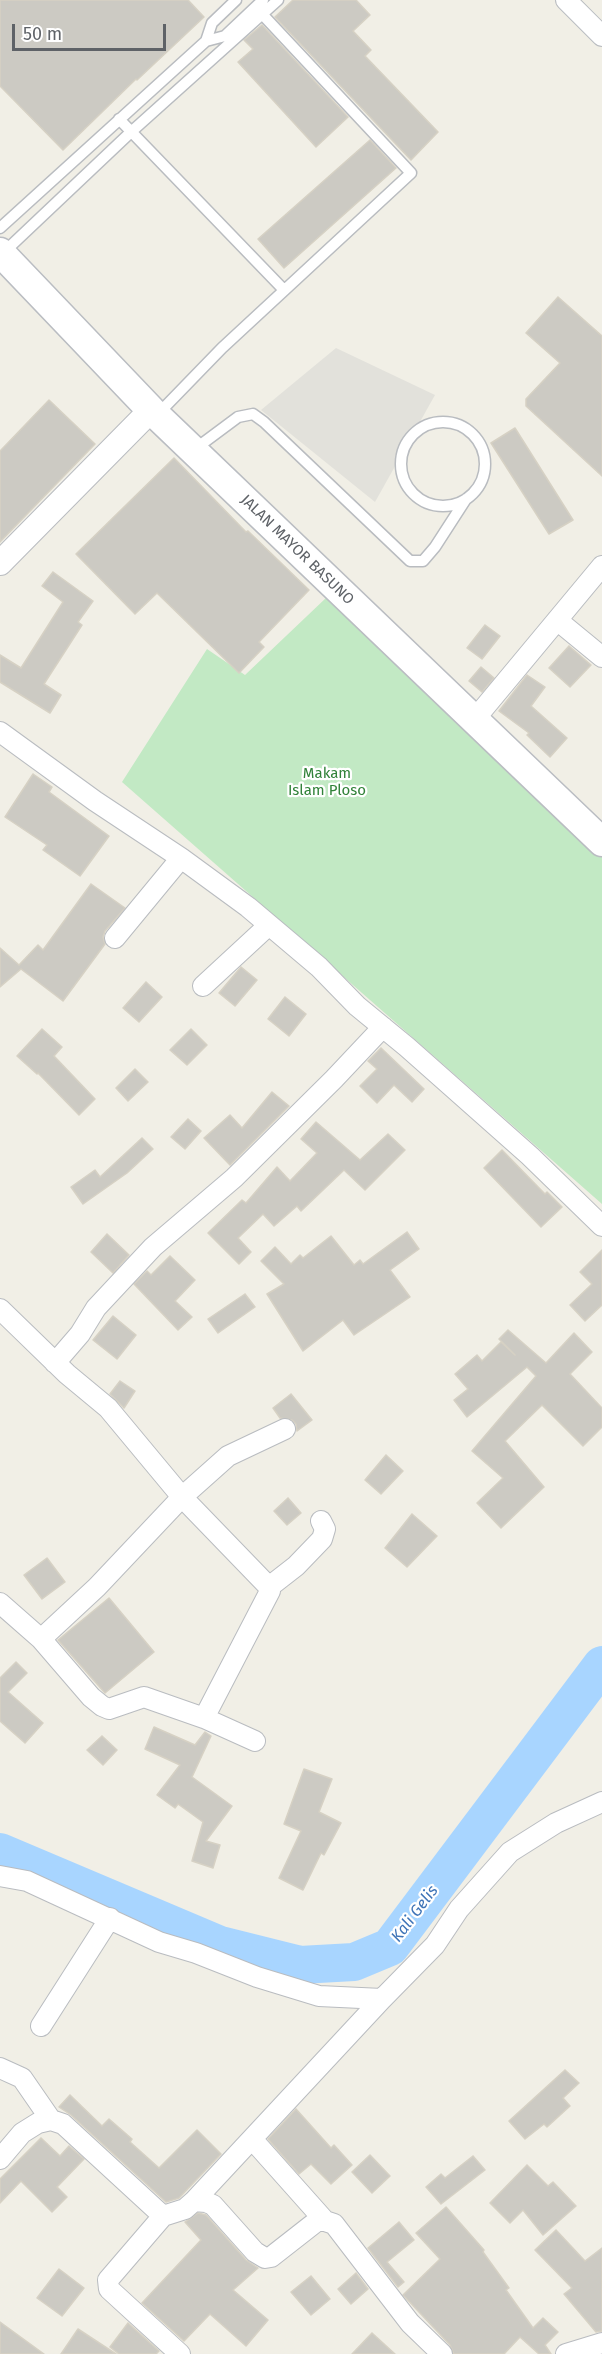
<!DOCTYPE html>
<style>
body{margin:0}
#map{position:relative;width:602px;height:2354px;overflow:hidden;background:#f1efe6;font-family:"Fira Sans",sans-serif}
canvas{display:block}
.scale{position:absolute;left:12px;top:24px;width:154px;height:27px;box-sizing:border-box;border:3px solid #5e6267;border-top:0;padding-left:8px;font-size:18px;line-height:21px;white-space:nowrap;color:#5e6267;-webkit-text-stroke:4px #fff;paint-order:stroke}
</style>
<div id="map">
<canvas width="602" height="2354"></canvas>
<div class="scale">50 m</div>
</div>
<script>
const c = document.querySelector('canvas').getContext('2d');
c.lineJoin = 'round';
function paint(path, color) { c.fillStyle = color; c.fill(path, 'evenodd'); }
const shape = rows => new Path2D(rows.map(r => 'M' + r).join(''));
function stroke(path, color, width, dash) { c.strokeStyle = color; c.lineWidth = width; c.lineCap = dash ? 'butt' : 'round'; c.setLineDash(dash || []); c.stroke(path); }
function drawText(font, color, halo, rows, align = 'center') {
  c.font = font + ' "Fira Sans",sans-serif'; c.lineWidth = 4.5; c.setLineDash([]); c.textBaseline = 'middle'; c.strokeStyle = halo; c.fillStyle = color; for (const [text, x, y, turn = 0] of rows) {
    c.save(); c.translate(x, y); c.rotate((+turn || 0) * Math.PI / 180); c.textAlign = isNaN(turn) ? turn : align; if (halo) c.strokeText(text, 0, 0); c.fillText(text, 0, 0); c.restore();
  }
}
paint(shape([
 [336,348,435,395,375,502,261,410]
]), '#e2e1db');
paint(shape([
 [327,597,602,854,602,1204,122,782,207,649,245,675]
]), '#c2e9c4');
stroke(shape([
 [0,1852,220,1945,300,1965,354,1962,390,1947,602,1665]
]), '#a8d5ff', 38);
const building = shape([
 [0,0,188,0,204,17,137,80,136,79,63,150,0,86,0,0],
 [293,0,356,0,370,15,353,31,371,50,365,56,438,132,411,160,275,17,293,0],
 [262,25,348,117,316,147,238,62,253,49,244,40,262,25],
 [370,140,396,168,284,268,258,239,370,140],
 [558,297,602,336,602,476,526,406,526,399,560,363,526,333,558,297],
 [49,400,95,444,0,542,0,451,49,400],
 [515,428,573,520,549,534,491,443,515,428],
 [174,458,246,532,248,531,309,590,259,642,264,647,239,673,157,593,135,614,76,554,174,458],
 [53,572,93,601,78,622,82,625,44,684,61,695,50,713,0,682,0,655,21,668,63,602,42,586,53,572],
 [485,625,500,636,482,659,467,648,485,625],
 [569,646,591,665,570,687,549,668,569,646],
 [481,667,494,678,482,692,469,681,481,667],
 [527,675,545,687,531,706,567,738,550,757,527,735,529,733,499,711,527,675],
 [33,774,52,787,49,792,109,836,80,876,43,850,47,845,5,817,33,774],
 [91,884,125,908,105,931,103,937,105,944,63,1001,21,969,0,987,0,948,19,965,38,945,43,950,91,884],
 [241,967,257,980,235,1006,219,993,241,967],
 [146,982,162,997,139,1022,123,1008,146,982],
 [285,997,306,1014,289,1036,268,1019,285,997],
 [42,1029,62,1047,54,1056,95,1099,79,1115,38,1073,37,1074,17,1056,42,1029],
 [191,1029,207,1045,187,1065,170,1050,191,1029],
 [381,1048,424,1089,412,1102,394,1085,377,1103,360,1086,377,1069,368,1061,381,1048],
 [135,1069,148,1082,128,1101,116,1088,135,1069],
 [272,1092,289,1106,230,1165,204,1138,230,1115,242,1128,272,1092],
 [188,1119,201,1131,185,1149,171,1137,188,1119],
 [316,1122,360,1160,388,1134,405,1150,365,1190,344,1170,301,1211,297,1206,274,1226,263,1214,238,1238,251,1252,239,1264,208,1233,242,1200,246,1203,277,1167,290,1181,317,1153,301,1139,316,1122],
 [142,1138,153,1149,127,1173,83,1204,71,1187,95,1170,100,1177,142,1138],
 [502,1150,545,1194,547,1192,562,1207,541,1227,484,1168,502,1150],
 [407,1232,419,1249,390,1270,410,1297,354,1335,343,1320,303,1351,267,1294,284,1284,261,1261,275,1247,291,1264,300,1255,303,1258,331,1236,354,1265,360,1260,363,1264,407,1232],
 [107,1234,129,1255,113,1273,91,1252,107,1234],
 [602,1250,602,1305,585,1321,570,1305,592,1284,580,1272,602,1250],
 [170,1256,195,1280,175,1301,192,1317,178,1330,134,1284,147,1271,151,1275,170,1256],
 [245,1294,255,1307,218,1333,208,1319,245,1294],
 [113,1316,136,1335,117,1359,93,1340,113,1316],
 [508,1330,546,1363,574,1333,592,1352,570,1374,602,1408,602,1427,583,1446,542,1405,505,1441,544,1487,501,1528,477,1503,503,1478,472,1451,536,1376,527,1367,467,1417,454,1400,468,1389,455,1374,477,1355,482,1361,501,1342,515,1355,499,1339,508,1330],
 [120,1381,135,1391,124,1408,110,1394,120,1381],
 [291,1394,312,1420,297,1431,296,1424,292,1420,280,1418,273,1408,291,1394],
 [386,1455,403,1471,381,1494,365,1480,386,1455],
 [288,1498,301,1513,287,1525,274,1511,288,1498],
 [412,1514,437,1536,407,1567,385,1548,412,1514],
 [47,1558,65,1582,42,1599,24,1575,47,1558],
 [109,1598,154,1652,105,1693,58,1640,109,1598],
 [16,1662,27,1673,8,1692,43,1723,25,1743,0,1721,0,1678,16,1662],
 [154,1727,195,1745,205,1732,211,1736,192,1777,232,1806,206,1841,220,1845,213,1868,192,1861,203,1822,178,1804,175,1808,157,1795,180,1765,145,1749,154,1727],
 [102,1736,117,1750,103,1765,87,1750,102,1736],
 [304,1769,332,1779,319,1812,341,1823,324,1855,321,1853,303,1890,279,1878,301,1831,284,1824,304,1769],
 [565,2070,579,2083,563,2098,570,2106,547,2127,544,2124,525,2139,509,2121,565,2070],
 [70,2095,102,2126,109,2119,132,2139,130,2142,159,2168,197,2130,221,2154,179,2198,166,2202,71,2115,59,2107,70,2095],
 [296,2109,331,2148,334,2145,352,2165,331,2184,311,2164,299,2174,268,2139,296,2109],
 [41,2138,60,2156,69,2146,84,2159,57,2187,67,2197,52,2212,21,2181,0,2203,0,2179,41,2138],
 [370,2155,390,2176,372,2193,352,2172,370,2155],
 [473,2156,485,2170,441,2204,426,2187,441,2174,445,2178,473,2156],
 [527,2165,548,2186,553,2182,576,2206,543,2235,523,2210,510,2223,490,2203,527,2165],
 [446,2207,484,2250,483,2252,509,2288,506,2290,533,2328,543,2318,558,2332,545,2345,551,2354,539,2354,520,2337,504,2354,454,2354,450,2345,403,2295,440,2259,416,2233,446,2207],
 [198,2213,206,2215,246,2260,258,2268,233,2290,268,2320,246,2346,210,2314,184,2341,142,2303,201,2240,185,2222,198,2213],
 [399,2222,414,2240,387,2262,404,2282,398,2287,368,2248,399,2222],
 [556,2230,585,2261,602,2248,602,2331,596,2332,564,2294,572,2288,535,2250,556,2230],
 [59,2269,84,2288,62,2316,37,2298,59,2269],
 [356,2273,368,2289,351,2304,338,2289,356,2273],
 [311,2276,330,2299,311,2315,291,2292,311,2276],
 [0,2322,44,2354,0,2354,0,2322],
 [128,2323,159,2351,156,2354,119,2354,110,2347,128,2323],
 [78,2329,116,2354,61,2354,78,2329],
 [372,2333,395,2354,352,2354,372,2333]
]);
paint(building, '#cccac3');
stroke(building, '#d6d1c4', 1.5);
const service = shape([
 [206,41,212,23,236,0],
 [119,119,284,290],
 [0,228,206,41,225,36,263,0],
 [2,254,131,132,278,0],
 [157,415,222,348,411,173,262,14],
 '401 464a42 42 0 1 1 84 0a42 42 0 1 1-84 0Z',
 [195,449,238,417,253,414,264,422,410,561,423,561,435,547,466,499]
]);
const minor = shape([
 [566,0,602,36],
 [557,620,602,657],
 [474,720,602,566],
 [0,732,95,801,181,858,248,907,319,967,357,1006,407,1047,530,1156,602,1226],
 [115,938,181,858],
 [203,986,269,925],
 [0,1309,67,1374,108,1408,182,1497,97,1587,41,1639],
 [55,1363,80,1334,96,1308,153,1247,234,1178,334,1079,383,1027],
 [269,1587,296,1566,322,1539,325,1529,321,1521],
 [0,1603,41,1639,91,1697,102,1706,109,1709,144,1697,204,1718,270,1591,269,1587,182,1497,228,1456,285,1429],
 [204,1718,255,1741],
 [0,1876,27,1881,159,1942,196,1953,257,1977,319,1996,382,1999,435,1945,459,1909,510,1852,556,1823,602,1802],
 [41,2026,110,1918],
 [0,2068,22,2078,51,2120],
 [252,2139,325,2221],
 [0,2159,22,2133,38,2123,51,2120,63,2124,163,2216,185,2209,194,2201,206,2202,213,2205,255,2252,265,2258,271,2257,317,2221,325,2221,334,2224,410,2323,442,2354],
 [194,2201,382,1999],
 [163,2216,108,2280,109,2289,180,2354],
 [566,2354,602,2343]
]);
const tertiary = shape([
 [0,563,151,410]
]);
const secondary = shape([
 [0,252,151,410,602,842]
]);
stroke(service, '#b9bcc0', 13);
stroke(minor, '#b9bcc0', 22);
stroke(tertiary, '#b9bcc0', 26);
stroke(secondary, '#babdc2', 31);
stroke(service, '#fff', 10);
stroke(minor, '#fff', 20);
stroke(tertiary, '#fff', 24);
stroke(secondary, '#fff', 28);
drawText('15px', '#5e6267', '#fff', [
 ["JALAN MAYOR BASUNO",297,550,44]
]);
drawText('15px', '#318239', '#fff', [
 ["Makam",327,774],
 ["Islam Ploso",327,791]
]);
drawText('italic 16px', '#3f74b7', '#fff', [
 ["Kali Gelis",415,1914,-53]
]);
</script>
